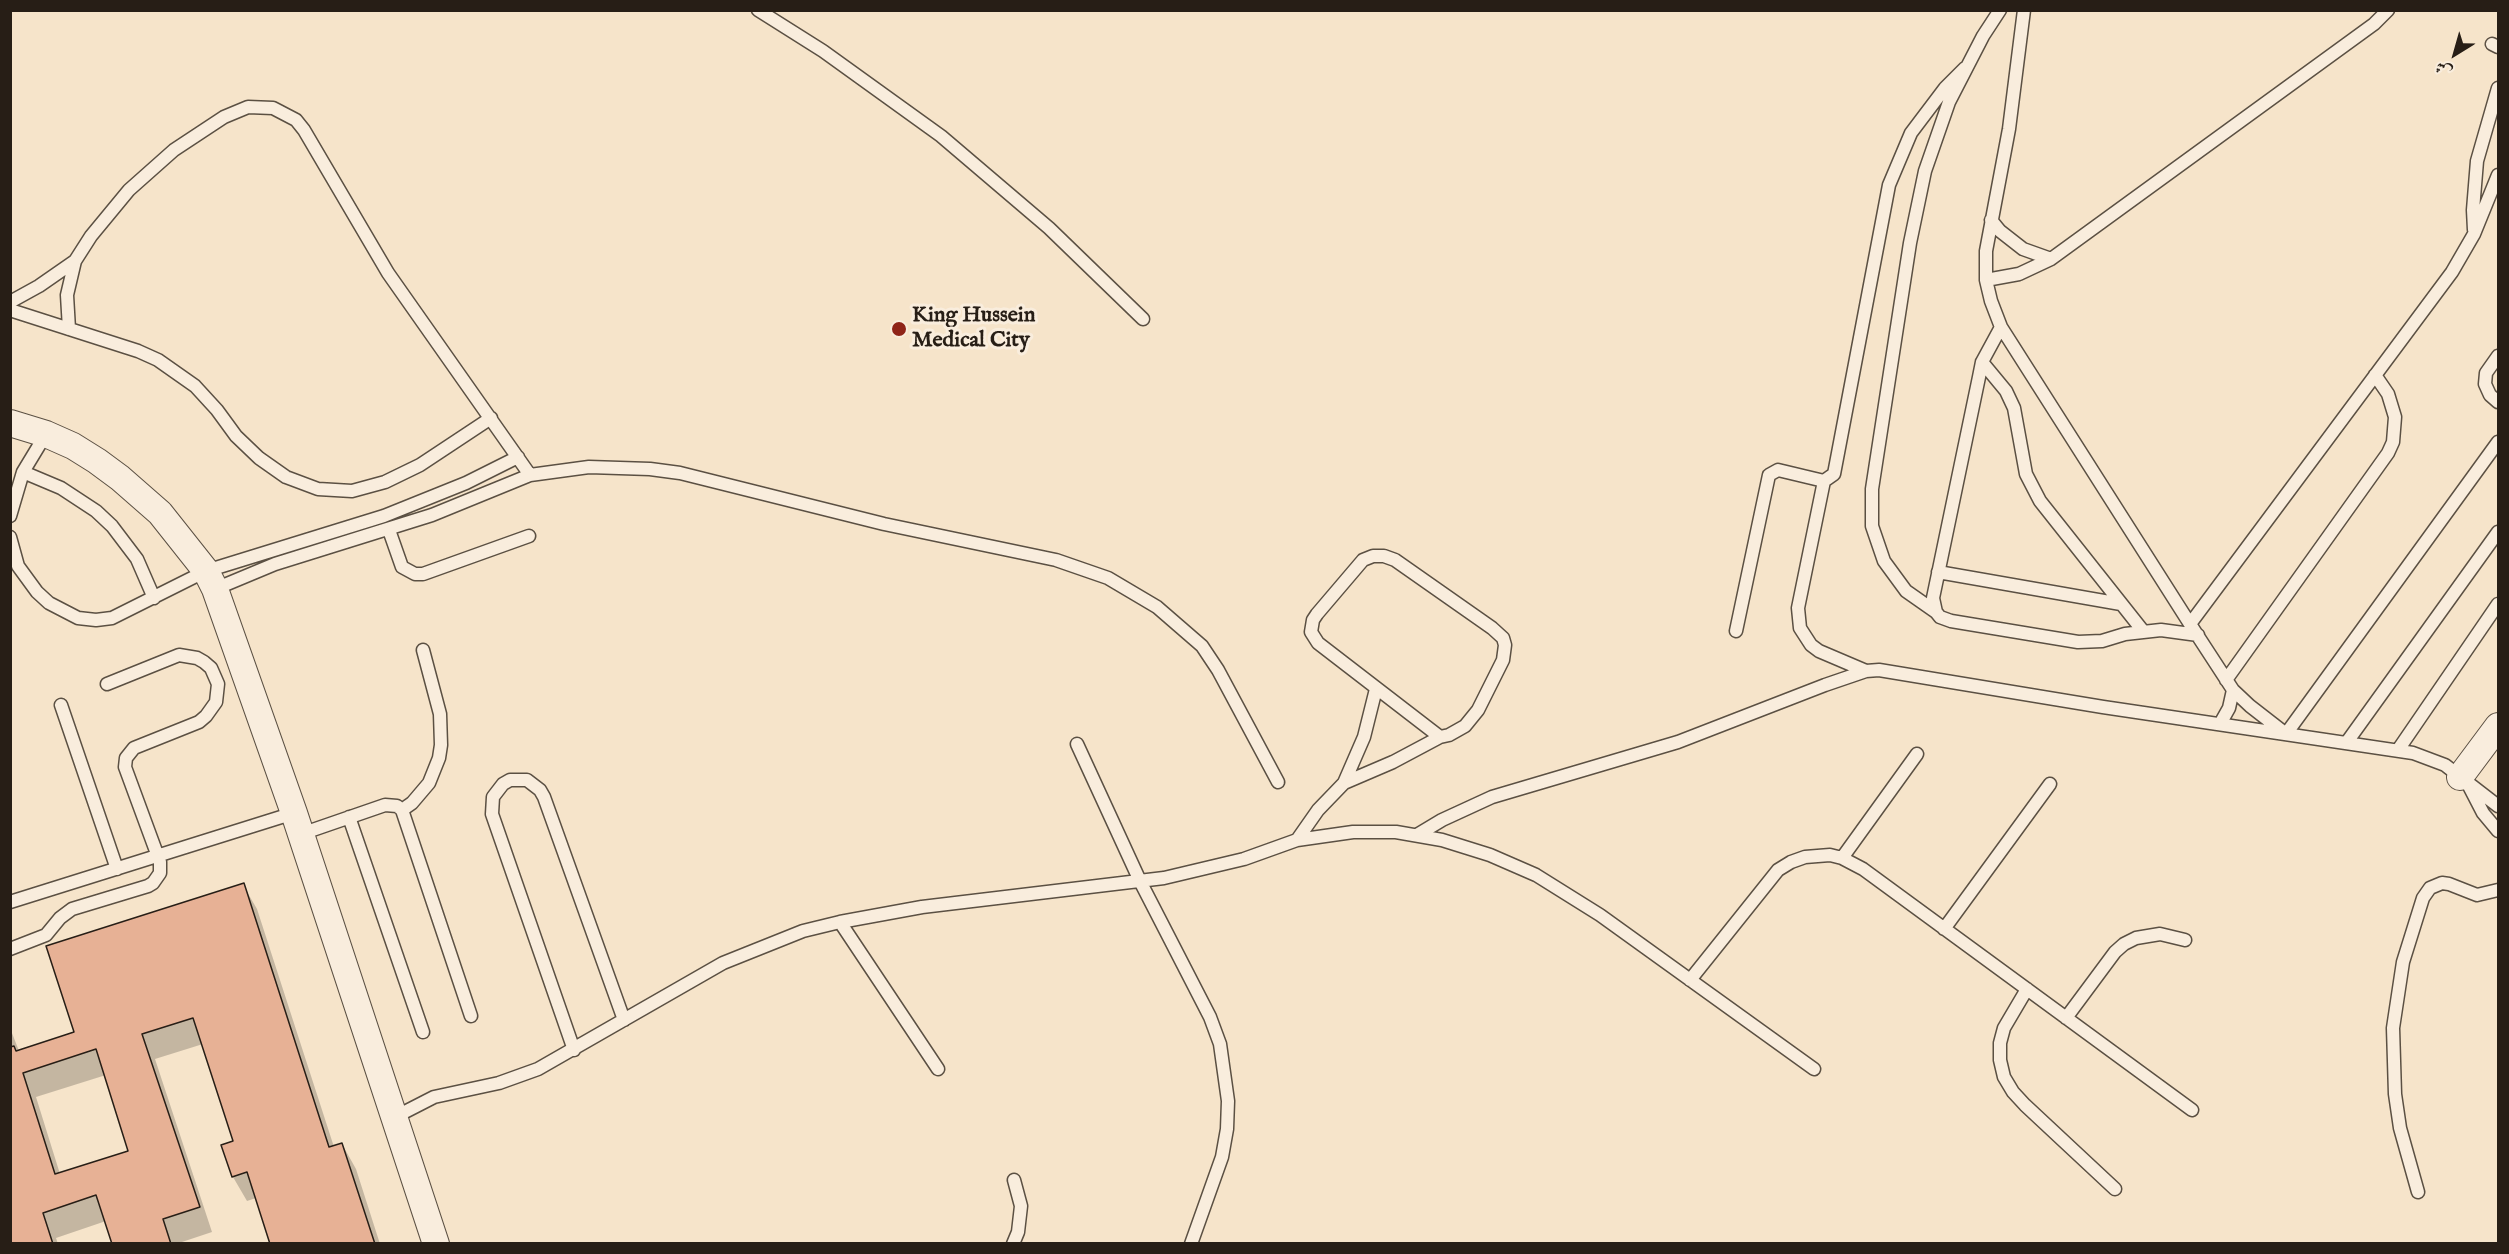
<!DOCTYPE html>
<meta charset="utf-8">
<style>
body{margin:0}
#map{position:relative;width:2509px;height:1254px;overflow:hidden;background:#f6e4ca;font-family:"IM FELL English",Amiri,serif}
canvas{display:block}
.frame{position:absolute;inset:0;border:12px solid #271e16;pointer-events:none}
.north{position:absolute;left:2425px;top:24px;width:60px;height:60px;-webkit-text-stroke:4px #f9eddd;paint-order:stroke;rotate:217deg;font-size:16px;font-weight:700;line-height:24px;text-align:center;color:#271e16}
.north::after{content:'';display:block;margin:auto;width:21px;height:27px;background:#271e16;clip-path:polygon(50% 0,100% 100%,50% 72%,0 100%)}
</style>
<div id="map">
<canvas width="2509" height="1254"></canvas>
<div class="frame"></div>
<div class="north">ش</div>
</div>
<script>
const c = document.querySelector('canvas').getContext('2d');
c.lineJoin = 'round';
function paint(path, color) { c.fillStyle = color; c.fill(path, 'evenodd'); }
const shape = rows => new Path2D(rows.map(r => 'M' + r).join(''));
function stroke(path, color, width, dash) { c.strokeStyle = color; c.lineWidth = width; c.lineCap = dash ? 'butt' : 'round'; c.setLineDash(dash || []); c.stroke(path); }
function drawText(font, color, halo, rows, align = 'center') {
  c.font = font + ' "IM FELL English",serif'; c.lineWidth = 6; c.setLineDash([]); c.textBaseline = 'middle'; c.strokeStyle = halo; c.fillStyle = color; for (const [text, x, y, turn = 0] of rows) {
    c.save(); c.translate(x, y); c.rotate((+turn || 0) * Math.PI / 180); c.textAlign = isNaN(turn) ? turn : align; if (halo) c.strokeText(text, 0, 0); c.fillText(text, 0, 0); c.restore();
  }
}
paint(shape([
 [243,885,257,909,334,1147,342,1144,356,1169,380,1244,271,1244,256,1198,247,1201,233,1177,235,1142,203,1044,155,1059,212,1232,176,1244,114,1244,106,1221,56,1238,58,1244,10,1244,10,1028,19,1051,76,1033],
 [106,1075,130,1152,60,1174,36,1097]
]), '#0003');
const building = shape([
 [244,883,329,1147,342,1143,375,1244,270,1244,247,1172,232,1177,221,1145,233,1141,193,1018,142,1034,200,1207,163,1219,171,1244,112,1244,96,1195,43,1213,53,1244,10,1244,10,1047,14,1046,16,1051,74,1032,46,946,244,883],
 [96,1049,128,1151,55,1174,23,1073,96,1049]
]);
paint(building, '#e7b195');
stroke(building, '#271e16', 1.5);
const lane = shape([
 [758,10,823,51,941,136,1049,228,1143,319],
 [2024,10,2009,129,1986,251,1986,280,1991,301,2001,327,2190,624,2233,690,2250,706,2286,734,2498,442],
 [2492,44,2498,47],
 [1991,220,2000,231,2023,249,2051,259],
 [2474,230,2473,210,2477,161,2498,88],
 [1986,280,2019,274,2051,259,2374,24,2388,10],
 [10,302,39,286,75,261],
 [10,310,138,351,158,360,195,386,217,410,236,436,259,458,286,477,318,489,352,491,385,482,420,465,491,418],
 [2001,327,1982,362,1979,377,1933,598,1936,612,1940,617,1951,621,2078,642,2102,641,2125,634,2161,630,2198,635],
 [69,329,67,295,75,261,91,236,129,190,174,150,224,117,248,107,273,108,296,120,304,130,388,273,530,475],
 [2498,356,2486,373,2485,384,2490,395,2498,402],
 [1982,362,2006,391,2014,408,2026,474,2040,501,2143,631],
 [23,472,61,488,96,511,112,526,137,559,154,598],
 [1824,481,1798,608,1800,628,1811,645,1819,651,1866,671],
 [10,516,23,472,46,434],
 [389,530,402,567,415,574,423,574,529,536],
 [10,537,18,566,37,592,49,603,78,618,96,620,112,618,206,571,384,516,466,483,518,457],
 [1373,556,1384,556,1395,560,1492,628,1503,638,1505,645,1503,660,1478,710,1465,726,1449,735,1440,737,1318,643,1311,632,1313,620,1317,614,1363,560,1373,556],
 [1938,572,2121,604],
 [215,589,275,564,432,515,530,475,589,467,650,469,680,473,884,524,1056,560,1108,578,1157,607,1202,646,1218,670,1278,782],
 [1936,612,1906,591,1884,561,1872,526,1872,489,1910,243,1925,171,1949,102,1983,36,2000,10],
 [2190,624,2452,272,2474,234,2498,175],
 [1736,631,1769,475,1778,470,1824,481,1834,474,1889,185,1911,133,1945,88,1965,68],
 [2226,680,2388,453,2393,442,2395,417,2388,394,2375,375],
 [61,705,117,869],
 [2220,724,2229,708,2233,690],
 [2347,742,2498,532],
 [1077,744,1140,881,1210,1017,1220,1044,1228,1101,1227,1129,1222,1157,1191,1244],
 [2398,750,2498,604],
 [1344,783,1393,762,1440,737],
 [2468,784,2483,813,2498,831],
 [402,810,412,803,429,783,439,758,441,745,440,714,423,650],
 [349,817,423,1032],
 [301,834,385,805,397,806,402,810,471,1016],
 [1417,835,1442,820,1492,797,1678,742,1825,685,1866,671,1879,670,2103,707,2413,753,2445,765,2498,806],
 [1297,840,1318,810,1344,783,1364,737,1376,689],
 [1842,858,1917,754],
 [10,902,294,813],
 [840,922,938,1069],
 [1944,929,2050,784],
 [10,949,46,935,60,918,72,909,148,886,153,883,160,873,160,862,125,767,126,758,134,748,199,722,206,716,216,702,218,684,211,668,204,662,197,658,179,655,107,684],
 [1690,980,1778,870,1791,862,1805,857,1830,855,1842,858,1863,869,2192,1110],
 [2027,989,2004,1028,2000,1043,2000,1060,2004,1077,2013,1092,2025,1105,2115,1189],
 [2066,1018,2115,952,2124,944,2136,938,2160,934,2185,940],
 [574,1050,492,814,493,797,503,784,510,780,527,780,540,790,544,797,624,1020],
 [395,1117,434,1097,499,1083,538,1069,723,963,803,931,840,922,922,907,1164,878,1244,859,1297,840,1353,832,1396,832,1442,840,1490,855,1536,875,1600,915,1814,1069],
 [2418,1192,2400,1128,2395,1094,2393,1028,2403,962,2423,898,2430,888,2442,883,2449,884,2477,895,2498,890],
 [1013,1244,1018,1232,1021,1206,1014,1180]
]);
const street = shape([
 [10,423,46,434,73,446,97,461,120,478,160,513,206,571,215,589,294,813,436,1244],
 [2460,777,2498,726]
]);
stroke(lane, '#5b5043', 15);
stroke(street, '#5b5043', 28);
stroke(lane, '#f9eddd', 12);
stroke(street, '#f9eddd', 26);
for (const [x, y, r, color] of [
 [899,329,8,"#8f2418"]
]) { const dot = new Path2D(); dot.arc(x, y, r, 0, 2 * Math.PI); c.fillStyle = color; c.fill(dot); stroke(dot, '#f9eddd', 2); }
drawText('bold 22px', '#271e16', '#f9eddd', [
 ["King Hussein",912,316],
 ["Medical City",912,341]
], 'left');
</script>
